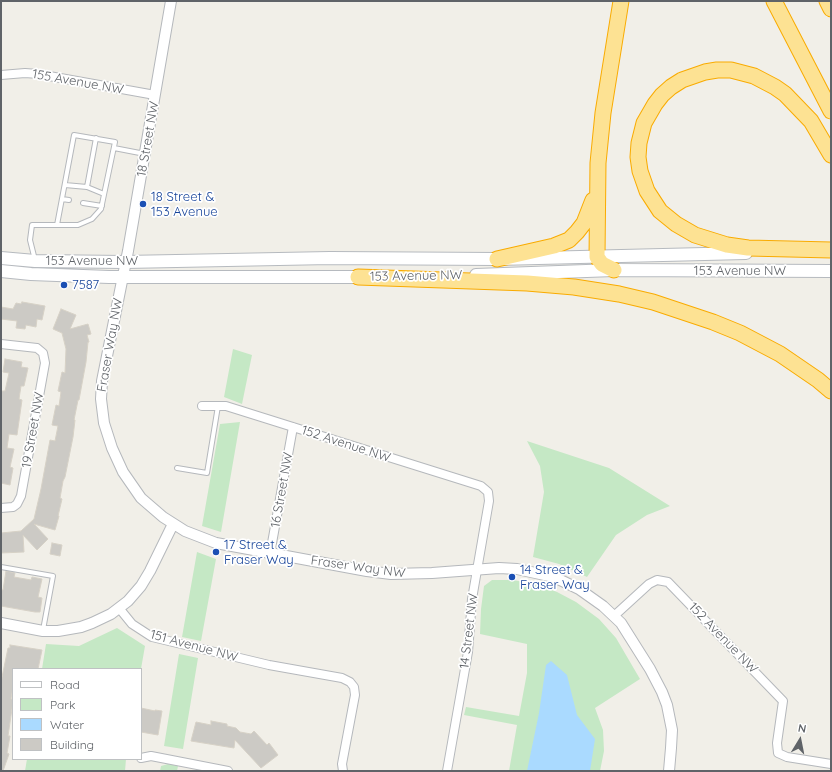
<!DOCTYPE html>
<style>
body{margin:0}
#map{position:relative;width:832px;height:772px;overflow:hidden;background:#f1efe8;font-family:Quicksand,sans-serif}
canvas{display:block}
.frame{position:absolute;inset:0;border:2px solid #5f6368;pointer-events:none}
.legend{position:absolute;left:12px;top:668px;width:130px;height:92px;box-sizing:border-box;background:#fff;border:1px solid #bfc1c3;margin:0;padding:5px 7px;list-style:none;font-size:12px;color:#5f6368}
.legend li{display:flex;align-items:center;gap:8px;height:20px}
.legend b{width:20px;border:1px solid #bfc1c3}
.north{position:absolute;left:780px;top:720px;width:40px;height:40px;-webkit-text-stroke:3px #fff;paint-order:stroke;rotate:10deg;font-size:11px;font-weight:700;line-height:16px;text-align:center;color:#5f6368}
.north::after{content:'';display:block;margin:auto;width:14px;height:18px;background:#5f6368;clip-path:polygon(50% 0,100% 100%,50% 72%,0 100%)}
</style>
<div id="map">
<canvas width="832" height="772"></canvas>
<div class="frame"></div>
<ul class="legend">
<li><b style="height:5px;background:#fff"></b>Road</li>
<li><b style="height:11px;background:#c5e8c5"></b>Park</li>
<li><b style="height:11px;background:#aadaff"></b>Water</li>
<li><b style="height:11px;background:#cccac5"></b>Building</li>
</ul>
<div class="north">N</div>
</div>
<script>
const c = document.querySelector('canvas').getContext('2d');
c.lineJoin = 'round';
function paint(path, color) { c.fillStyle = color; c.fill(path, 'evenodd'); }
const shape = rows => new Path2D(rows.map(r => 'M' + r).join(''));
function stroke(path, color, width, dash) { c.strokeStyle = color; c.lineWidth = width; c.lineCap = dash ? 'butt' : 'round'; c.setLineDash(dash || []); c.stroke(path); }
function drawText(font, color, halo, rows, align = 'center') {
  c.font = font + ' Quicksand,sans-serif'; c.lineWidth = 3.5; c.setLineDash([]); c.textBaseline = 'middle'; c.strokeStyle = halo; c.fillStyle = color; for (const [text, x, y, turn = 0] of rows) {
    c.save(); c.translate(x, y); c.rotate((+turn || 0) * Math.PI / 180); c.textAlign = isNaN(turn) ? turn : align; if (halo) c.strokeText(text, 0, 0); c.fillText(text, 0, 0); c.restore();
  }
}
paint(shape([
 [233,349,252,355,242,404,224,397],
 [240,422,221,532,202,526,220,424],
 [527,441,609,468,670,506,647,515,616,535,587,577,559,564,533,557,544,492,540,466],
 [197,552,216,559,201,641,182,637],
 [492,580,513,580,539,585,557,592,576,602,599,619,616,638,640,679,595,708,603,730,604,751,600,771,509,771,517,725,464,715,466,707,519,716,527,673,527,644,480,634,481,609,484,586],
 [117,628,145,646,141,669,42,669,46,644,79,646],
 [179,654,198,658,183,749,164,746],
 [27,759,126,759,125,771,25,771],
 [168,764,178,766,177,771,160,771,161,766]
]), '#c5e8c5');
paint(shape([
 [551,661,567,675,577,715,595,739,590,771,527,771,539,713,546,665]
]), '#aadaff');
const building = shape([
 [22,302,45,306,42,320,37,319,36,327,26,325,25,329,16,328,17,321,1,319,1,307,13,309,16,303,21,304,22,302],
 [61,309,76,315,70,329,88,324,91,334,87,335,89,342,88,342,86,362,79,400,78,400,74,420,75,420,73,437,65,477,63,481,60,498,62,499,58,516,59,516,55,530,34,524,48,539,37,550,23,535,24,552,1,553,1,533,21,531,34,519,41,489,50,440,55,441,58,426,52,425,56,405,59,406,61,392,58,391,62,372,65,373,66,349,62,333,53,329,61,309],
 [5,359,22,362,21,367,28,368,24,386,21,386,19,399,22,400,17,435,9,434,7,448,14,449,10,467,13,468,10,485,1,483,1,394,2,391,5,391,9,373,3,372,5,359],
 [52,543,62,545,60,556,50,554,52,543],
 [6,571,15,573,14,577,31,580,32,577,42,579,38,597,42,598,40,612,35,612,1,606,1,590,3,590,6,571],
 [10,645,42,650,38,669,13,669,13,687,11,699,13,699,13,702,8,736,10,736,7,753,9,754,3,771,1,771,1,682,8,648,10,648,10,645],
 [141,708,155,711,155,710,162,711,158,735,141,732,141,708],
 [211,721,227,724,227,726,236,728,240,732,251,734,254,731,267,745,269,743,278,755,261,768,235,740,234,748,191,741,196,722,211,725,211,721]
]);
paint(building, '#cccac5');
stroke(building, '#d6d1c6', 1);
const service = shape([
 [114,148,145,154],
 [65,185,87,187,96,138],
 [87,187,104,194],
 [62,199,69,200],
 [83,203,102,206],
 [35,260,30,240,32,225,78,225,92,219,101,209,115,142,74,135,57,225],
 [177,468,207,473,218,406],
 [1,567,53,576,43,630]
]);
const minor = shape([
 [1,75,25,73,38,74,155,95],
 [1,344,37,348,43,353,45,363,21,496,17,504,13,507,1,508],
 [202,406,226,406,481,486,488,492,489,501,472,599,468,652,447,771],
 [270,554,293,427],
 [119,608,132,624,152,637,269,665,342,678,350,682,354,687,355,695,342,764,343,771],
 [614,616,649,584,657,580,668,582,783,701,777,743,778,753,787,757,831,764],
 [141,758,151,756,228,771]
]);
const tertiary = shape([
 [171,1,128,251,102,381,101,399,104,423,112,448,123,472,141,498,163,517,185,531,216,543,367,571,391,574,432,573,499,568,517,569,554,577,579,589,603,606,621,623,650,669,662,692,667,705,672,730,671,748,669,771],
 [1,623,43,631,58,631,81,627,92,623,111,614,128,601,141,586,150,571,173,524]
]);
const secondary = shape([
 [1,258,35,261,125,262,330,258,497,259,746,253],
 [1,271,31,274,109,277,366,277],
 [476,275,614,270,831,271]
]);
const motorway = shape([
 [774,1,831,111],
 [827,1,831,9],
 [831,155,811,121,785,94,775,87,754,76,731,70,717,70,705,72,682,80,671,87,662,95,655,104,644,123,639,143,638,157,640,171,647,191,660,211,676,224,695,235,727,245,748,248,831,250],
 [497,259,554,246,569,240,577,232,584,223,593,200],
 [614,270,602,264,597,257,598,163,603,113,621,1],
 [358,277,527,283,574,287,619,294,653,302,713,322,740,333,780,354,818,380,831,391]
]);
stroke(service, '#b5b8bc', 6);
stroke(minor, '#b5b8bc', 10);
stroke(tertiary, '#b5b8bc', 12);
stroke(secondary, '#b6babf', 14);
stroke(motorway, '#f9ab00', 17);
stroke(service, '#fff', 4);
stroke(minor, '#fff', 8);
stroke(tertiary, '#fff', 10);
stroke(secondary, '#fff', 12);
stroke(motorway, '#fde293', 15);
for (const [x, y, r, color] of [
 [143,204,4,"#1a4fb4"],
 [64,285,4,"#1a4fb4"],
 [216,552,4,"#1a4fb4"],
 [512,577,4,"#1a4fb4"]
]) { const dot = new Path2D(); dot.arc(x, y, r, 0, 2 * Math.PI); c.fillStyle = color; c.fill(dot); stroke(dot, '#fff', 1.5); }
drawText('13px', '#5f6368', '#fff', [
 ["155 Avenue NW",78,82,10],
 ["18 Street NW",148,139,-80],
 ["153 Avenue NW",92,261],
 ["153 Avenue NW",740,271],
 ["153 Avenue NW",416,276,-1],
 ["Fraser Way NW",110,345,-80],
 ["19 Street NW",33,430,-80],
 ["152 Avenue NW",346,444,18],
 ["16 Street NW",282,490,-80],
 ["Fraser Way NW",358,567,8],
 ["14 Street NW",469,631,-83],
 ["152 Avenue NW",723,638,46],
 ["151 Avenue NW",194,646,15]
]);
drawText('13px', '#164399', '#fff', [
 ["18 Street &",151,197],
 ["153 Avenue",151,212],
 ["7587",72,285],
 ["17 Street &",224,545],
 ["Fraser Way",224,560],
 ["14 Street &",520,570],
 ["Fraser Way",520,585]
], 'left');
</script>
